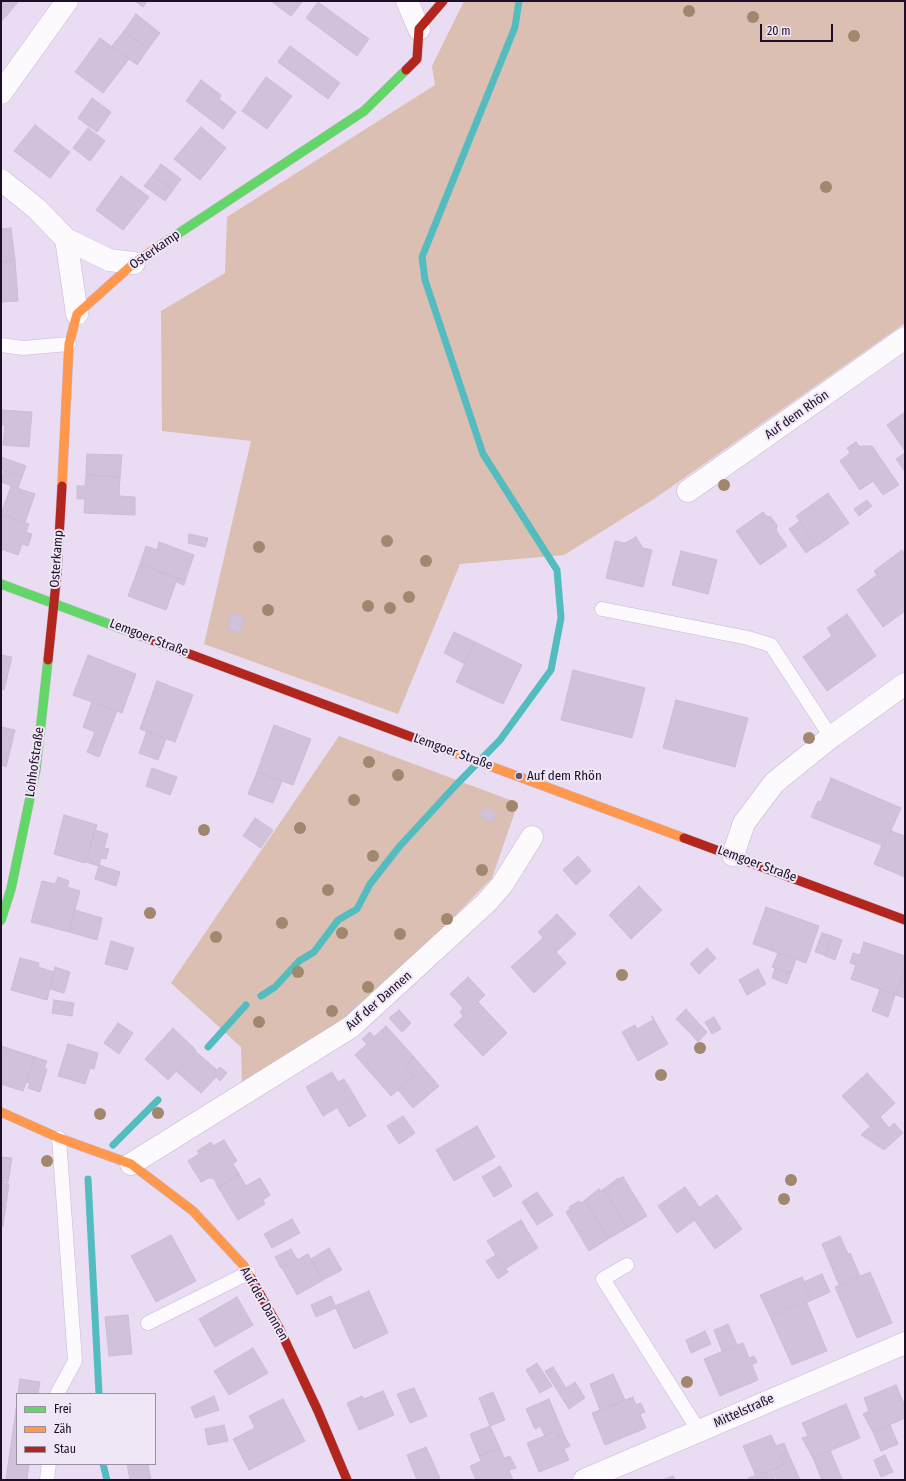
<!DOCTYPE html>
<meta charset="utf-8">
<style>
body{margin:0}
#map{position:relative;width:906px;height:1481px;overflow:hidden;background:#e9dcf3;font-family:"Fira Sans Condensed",sans-serif}
canvas{display:block}
.frame{position:absolute;inset:0;border:2px solid #1e0e28;pointer-events:none}
.legend{position:absolute;left:16px;top:1393px;width:140px;height:72px;box-sizing:border-box;background:#efe7f5;border:1px solid #9b90a3;margin:0;padding:5px 7px;list-style:none;font-size:12px;color:#1e0e28}
.legend li{display:flex;align-items:center;gap:8px;height:20px}
.legend b{width:20px;border:1px solid #9b90a3}
.scale{position:absolute;left:760px;top:24px;width:73px;height:18px;box-sizing:border-box;border:2px solid #1e0e28;border-top:0;padding-left:5px;font-size:12px;line-height:14px;white-space:nowrap;color:#1e0e28;-webkit-text-stroke:3px #efe7f5;paint-order:stroke}
</style>
<div id="map">
<canvas width="906" height="1481"></canvas>
<div class="frame"></div>
<ul class="legend">
<li><b style="height:5px;background:#63d668"></b>Frei</li>
<li><b style="height:5px;background:#ff974d"></b>Zäh</li>
<li><b style="height:5px;background:#b3261e"></b>Stau</li>
</ul>
<div class="scale">20 m</div>
</div>
<script>
const c = document.querySelector('canvas').getContext('2d');
c.lineJoin = 'round';
function paint(path, color) { c.fillStyle = color; c.fill(path, 'evenodd'); }
const shape = rows => new Path2D(rows.map(r => 'M' + r).join(''));
function stroke(path, color, width, dash) { c.strokeStyle = color; c.lineWidth = width; c.lineCap = dash ? 'butt' : 'round'; c.setLineDash(dash || []); c.stroke(path); }
function drawText(font, color, halo, rows, align = 'center') {
  c.font = font + ' "Fira Sans Condensed",sans-serif'; c.lineWidth = 4; c.setLineDash([]); c.textBaseline = 'middle'; c.strokeStyle = halo; c.fillStyle = color; for (const [text, x, y, turn = 0] of rows) {
    c.save(); c.translate(x, y); c.rotate((+turn || 0) * Math.PI / 180); c.textAlign = isNaN(turn) ? turn : align; if (halo) c.strokeText(text, 0, 0); c.fillText(text, 0, 0); c.restore();
  }
}
paint(shape([
 [464,1,905,1,905,323,654,499,564,555,460,564,398,714,204,644,251,441,162,431,161,311,225,273,227,217,435,85,432,66],
 [339,736,518,803,492,878,378,994,316,1037,242,1082,241,1047,171,983]
]), '#dabfb2');
stroke(shape([
 [261,996,275,987,299,961,314,952,338,920,357,909,370,884,399,847,455,786,500,740,551,670,561,618,557,570,483,454,425,280,422,257,515,27,519,1],
 [208,1047,246,1005],
 [113,1145,158,1100],
 [88,1179,99,1394],
 [103,1464,107,1480]
]), '#53bcbf', 7);
const building = shape([
 [1,1,19,1,1,22,1,1],
 [135,1,147,1,143,7,135,1],
 [271,1,303,1,291,16,271,1],
 [318,2,369,39,357,56,306,18,318,2],
 [136,14,160,33,148,49,124,31,136,14],
 [124,31,148,49,137,65,112,46,124,31],
 [100,38,129,59,103,93,75,72,100,38],
 [290,46,340,83,328,99,278,62,290,46],
 [266,77,292,96,267,129,242,111,266,77],
 [201,80,221,95,219,99,236,112,223,129,186,101,201,80],
 [92,98,111,112,97,132,78,118,92,98],
 [35,125,70,152,50,178,14,151,35,125],
 [201,127,226,148,200,180,174,159,201,127],
 [88,128,105,141,90,161,73,148,88,128],
 [161,164,181,179,173,190,153,175,161,164],
 [153,175,173,190,165,201,144,186,153,175],
 [121,176,149,197,123,230,96,210,121,176],
 [11,228,15,260,1,262,1,229,11,228],
 [15,260,18,301,1,302,1,262,15,260],
 [2,410,32,412,29,447,3,445,5,425,1,425,2,410],
 [905,412,905,451,887,425,905,412],
 [856,442,859,446,872,446,899,485,883,495,873,481,860,490,840,461,850,453,847,448,856,442],
 [905,453,905,472,896,459,905,453],
 [87,454,122,455,120,477,86,475,87,454],
 [1,457,26,466,22,477,1,469,1,457],
 [4,470,22,477,18,488,1,482,4,470],
 [86,475,120,477,119,496,135,497,135,515,84,513,85,499,77,499,77,486,85,486,86,475],
 [11,486,35,494,25,522,1,514,11,486],
 [828,493,849,523,817,546,796,516,828,493],
 [867,500,872,506,859,516,854,509,867,500],
 [763,512,766,516,771,517,777,525,776,530,787,546,760,565,736,531,763,512],
 [1,514,29,524,26,532,32,534,28,546,22,544,18,555,1,549,1,514],
 [800,521,817,545,806,553,789,529,800,521],
 [189,534,208,538,205,547,188,543,189,534],
 [636,537,643,548,652,550,643,587,606,578,615,541,625,543,636,537],
 [159,542,194,555,185,581,140,564,146,546,157,550,159,542],
 [902,550,905,555,905,611,883,627,857,590,877,575,874,571,902,550],
 [681,551,717,560,708,594,672,585,681,551],
 [140,564,185,581,184,585,176,582,166,610,128,596,140,564],
 [232,613,244,617,240,633,227,629,232,613],
 [847,614,876,656,827,691,803,657,832,636,827,628,847,614],
 [454,632,475,642,465,664,444,653,454,632],
 [475,642,522,665,503,704,456,682,475,642],
 [1,655,12,657,4,690,1,689,1,655],
 [88,655,136,674,122,713,73,695,88,655],
 [573,670,645,688,632,738,561,720,573,670],
 [157,681,193,695,175,742,140,729,157,681],
 [676,700,748,718,735,767,663,748,676,700],
 [92,702,117,711,99,757,87,752,95,732,83,727,92,702],
 [274,725,311,739,293,785,257,772,274,725],
 [1,727,15,730,6,767,1,765,1,727],
 [147,731,166,739,158,760,139,753,147,731],
 [152,768,177,777,170,795,146,786,152,768],
 [257,772,282,781,273,803,248,794,257,772],
 [831,778,901,808,884,846,811,817,818,801,821,802,831,778],
 [485,807,497,813,492,822,480,816,485,807],
 [64,815,97,825,85,863,54,854,64,815],
 [255,818,273,830,261,848,243,836,255,818],
 [95,830,108,834,104,848,109,849,106,859,101,858,99,866,86,862,95,830],
 [891,831,904,836,905,834,905,877,874,864,882,845,884,846,891,831],
 [578,856,591,871,576,885,563,870,578,856],
 [99,865,120,872,116,886,95,879,99,865],
 [58,877,69,881,67,887,80,891,69,932,31,922,42,881,55,884,58,877],
 [639,886,662,910,631,939,609,915,639,886],
 [766,907,819,926,806,963,753,944,766,907],
 [75,910,102,918,97,940,69,932,75,910],
 [557,914,576,934,556,952,538,932,557,914],
 [822,933,832,936,825,955,815,952,822,933],
 [832,936,842,940,835,960,825,956,832,936],
 [543,938,566,963,534,993,511,967,543,938],
 [111,941,134,948,127,970,105,964,111,941],
 [864,942,905,956,905,968,896,995,851,979,856,965,850,963,853,953,860,955,864,942],
 [707,948,716,958,699,974,690,964,707,948],
 [778,953,796,959,791,973,772,967,778,953],
 [20,958,39,963,38,967,54,972,47,1000,11,990,20,958],
 [55,967,70,972,64,993,50,989,55,967],
 [775,968,791,973,787,984,772,978,775,968],
 [905,968,905,998,896,995,905,968],
 [758,969,766,984,747,995,739,980,758,969],
 [468,977,485,995,463,1016,460,1012,463,1008,450,994,468,977],
 [880,989,895,995,888,1017,872,1011,880,989],
 [54,1000,74,1003,72,1016,52,1013,54,1000],
 [478,1002,507,1033,483,1056,454,1025,478,1002],
 [686,1009,701,1026,692,1035,676,1019,686,1009],
 [399,1010,411,1023,402,1032,389,1018,399,1010],
 [652,1016,668,1044,638,1061,622,1032,635,1025,637,1029,653,1020,652,1016],
 [714,1017,721,1029,712,1034,705,1022,714,1017],
 [118,1023,133,1033,119,1054,104,1043,118,1023],
 [386,1026,414,1057,405,1065,414,1076,391,1096,355,1055,367,1044,362,1039,370,1032,374,1037,386,1026],
 [701,1026,707,1032,698,1042,692,1035,701,1026],
 [173,1028,196,1050,168,1080,145,1059,173,1028],
 [68,1044,98,1053,94,1069,90,1068,85,1084,58,1076,68,1044],
 [1,1046,35,1057,23,1091,1,1084,1,1046],
 [195,1051,217,1070,220,1067,227,1073,220,1081,216,1077,201,1093,176,1071,195,1051],
 [35,1057,47,1061,44,1068,47,1069,40,1092,28,1088,30,1083,26,1082,35,1057],
 [414,1057,439,1086,413,1108,398,1090,414,1076,405,1065,414,1057],
 [332,1072,338,1082,344,1079,355,1097,323,1116,306,1087,332,1072],
 [867,1073,895,1103,870,1126,842,1096,867,1073],
 [355,1097,366,1116,349,1127,337,1107,355,1097],
 [403,1116,415,1133,399,1144,387,1126,403,1116],
 [880,1117,889,1128,894,1123,903,1133,884,1150,861,1135,880,1117],
 [477,1126,495,1157,454,1181,436,1150,477,1126],
 [224,1140,237,1161,233,1164,239,1174,218,1187,214,1179,209,1178,201,1182,188,1161,199,1154,197,1151,211,1142,213,1146,224,1140],
 [1,1157,12,1158,8,1182,1,1181,1,1157],
 [500,1166,512,1186,494,1197,482,1177,500,1166],
 [239,1174,246,1186,260,1178,270,1195,263,1200,265,1204,238,1220,218,1187,239,1174],
 [623,1177,647,1216,627,1228,604,1189,618,1178,619,1179,623,1177],
 [1,1182,9,1184,6,1204,1,1203,1,1182],
 [685,1187,700,1208,690,1214,695,1220,677,1233,658,1206,685,1187],
 [599,1189,600,1191,604,1189,627,1228,608,1239,585,1200,599,1189],
 [537,1192,553,1215,537,1225,522,1202,537,1192],
 [717,1195,742,1229,715,1249,690,1214,717,1195],
 [585,1200,608,1239,589,1251,566,1212,570,1209,569,1207,579,1201,581,1203,585,1200],
 [1,1204,6,1205,3,1226,1,1226,1,1204],
 [292,1219,300,1233,272,1248,264,1234,292,1219],
 [521,1220,538,1248,505,1269,487,1241,521,1220],
 [171,1235,196,1281,156,1302,131,1256,171,1235],
 [840,1236,848,1254,850,1253,860,1276,839,1285,822,1244,840,1236],
 [329,1248,342,1270,323,1280,311,1259,329,1248],
 [291,1249,297,1259,281,1268,275,1257,291,1249],
 [308,1254,323,1280,297,1295,282,1268,308,1254],
 [496,1255,508,1272,498,1279,486,1261,496,1255],
 [870,1272,892,1323,857,1338,835,1287,870,1272],
 [822,1274,830,1292,812,1300,804,1282,822,1274],
 [802,1277,812,1300,770,1316,760,1295,802,1277],
 [369,1291,388,1333,354,1349,335,1306,369,1291],
 [331,1296,336,1308,316,1317,311,1305,331,1296],
 [237,1297,253,1325,215,1347,199,1319,237,1297],
 [806,1301,827,1351,792,1365,770,1316,806,1301],
 [128,1315,132,1354,109,1356,105,1317,128,1315],
 [728,1324,737,1345,722,1351,714,1330,728,1324],
 [705,1331,711,1344,691,1353,686,1340,705,1331],
 [743,1343,749,1358,754,1356,757,1362,752,1365,758,1380,720,1396,704,1359,743,1343],
 [253,1348,268,1373,229,1395,214,1371,253,1348],
 [537,1363,552,1386,540,1393,526,1370,537,1363],
 [553,1367,566,1388,575,1382,585,1398,569,1409,545,1371,553,1367],
 [613,1374,625,1400,600,1410,590,1384,613,1374],
 [20,1379,40,1382,38,1394,18,1394,20,1379],
 [896,1385,905,1406,905,1418,873,1432,863,1414,869,1411,864,1398,896,1385],
 [414,1388,427,1416,410,1423,397,1394,414,1388],
 [383,1391,394,1415,359,1430,347,1403,362,1396,364,1399,383,1391],
 [493,1392,505,1420,490,1426,479,1398,493,1392],
 [214,1396,219,1410,195,1418,191,1407,214,1396],
 [633,1397,636,1405,641,1403,645,1412,640,1414,646,1428,605,1445,592,1413,633,1397],
 [283,1399,305,1441,249,1470,233,1439,255,1428,249,1416,283,1399],
 [549,1399,565,1437,560,1439,556,1431,545,1436,540,1426,535,1429,526,1409,549,1399],
 [17,1402,17,1464,29,1464,27,1480,6,1480,17,1402],
 [846,1404,860,1438,813,1458,802,1438,808,1436,802,1423,846,1404],
 [224,1425,228,1441,208,1445,205,1429,224,1425],
 [890,1425,898,1444,881,1451,873,1432,890,1425],
 [490,1426,500,1448,479,1456,470,1434,490,1426],
 [556,1431,560,1439,565,1437,570,1446,564,1449,569,1460,539,1472,527,1443,556,1431],
 [771,1435,776,1446,784,1443,788,1453,780,1456,784,1465,756,1476,743,1446,771,1435],
 [426,1447,440,1478,434,1480,417,1480,407,1455,426,1447],
 [500,1448,504,1458,510,1456,516,1468,509,1470,513,1480,476,1480,470,1466,481,1461,479,1456,500,1448],
 [830,1450,842,1479,839,1480,822,1480,813,1458,830,1450],
 [788,1453,800,1480,777,1480,772,1469,784,1465,780,1456,788,1453],
 [885,1455,893,1472,881,1477,874,1460,885,1455],
 [127,1464,148,1464,151,1480,130,1480,127,1464],
 [771,1470,775,1480,749,1480,748,1478,771,1470],
 [673,1476,675,1480,662,1480,673,1476]
]);
paint(building, '#d1c2db');
stroke(building, '#cabdd4', 1);
const lane = shape([
 [1,345,23,348,69,344],
 [602,609,748,638,771,645,831,737],
 [627,1265,603,1279,699,1431],
 [148,1323,248,1273],
 [57,1394,75,1361,59,1138],
 [47,1479,49,1464]
]);
const street = shape([
 [407,1,419,29],
 [1,93,67,1],
 [1,180,37,209,66,239,77,314],
 [66,239,109,260,134,263],
 [688,491,905,338],
 [733,855,744,823,774,783,831,737,905,684],
 [131,1164,351,1027,486,903,502,885,532,837],
 [584,1480,905,1343]
]);
const fast = shape([
 [164,243,364,111,406,70],
 [1,584,144,637],
 [1,920,11,889,36,769,48,660]
]);
const slow = shape([
 [62,486,69,344,77,314,134,263,164,243],
 [417,739,684,838],
 [1,1112,59,1138,131,1164,193,1211,244,1266,251,1278]
]);
const jam = shape([
 [406,70,417,59,419,29,443,1],
 [144,637,417,739],
 [48,660,57,573,62,486],
 [684,838,905,920],
 [251,1278,279,1328,318,1411,347,1480]
]);
stroke(lane, '#c6b9d1', 15);
stroke(street, '#c6b9d1', 23);
stroke(fast, '#c6b9d1', 10);
stroke(slow, '#c6b9d1', 10);
stroke(jam, '#c6b9d1', 10);
stroke(lane, '#fcfafd', 14);
stroke(street, '#fcfafd', 22);
stroke(fast, '#63d668', 9);
stroke(slow, '#ff974d', 9);
stroke(jam, '#b3261e', 9);
c.fillStyle = '#a2876f';
for (const [x, y] of [
 [689,11],
 [753,17],
 [854,36],
 [826,187],
 [724,485],
 [387,541],
 [259,547],
 [426,561],
 [409,597],
 [368,606],
 [390,608],
 [268,610],
 [809,738],
 [369,762],
 [398,775],
 [354,800],
 [512,806],
 [300,828],
 [204,830],
 [373,856],
 [482,870],
 [328,890],
 [150,913],
 [447,919],
 [282,923],
 [342,933],
 [400,934],
 [216,937],
 [298,972],
 [622,975],
 [368,987],
 [332,1011],
 [259,1022],
 [700,1048],
 [661,1075],
 [158,1113],
 [100,1114],
 [47,1161],
 [791,1180],
 [784,1199],
 [687,1382]
]) { c.beginPath(); c.arc(x, y, 6, 0, 2 * Math.PI); c.fill(); }
for (const [x, y, r, color] of [
 [519,776,4,"#65566f"]
]) { const dot = new Path2D(); dot.arc(x, y, r, 0, 2 * Math.PI); c.fillStyle = color; c.fill(dot); stroke(dot, '#efe7f5', 1.5); }
drawText('13px', '#1e0e28', '#efe7f5', [
 ["Osterkamp",155,250,-35],
 ["Auf dem Rhön",797,415,-35],
 ["Osterkamp",57,559,-86],
 ["Lemgoer Straße",149,638,21],
 ["Lemgoer Straße",453,752,20],
 ["Lohhofstraße",35,762,-82],
 ["Lemgoer Straße",757,864,20],
 ["Auf der Dannen",379,1001,-41],
 ["Auf der Dannen",264,1304,60],
 ["Mittelstraße",744,1411,-24]
]);
drawText('13px', '#1e0e28', '#efe7f5', [
 ["Auf dem Rhön",527,776]
], 'left');
</script>
